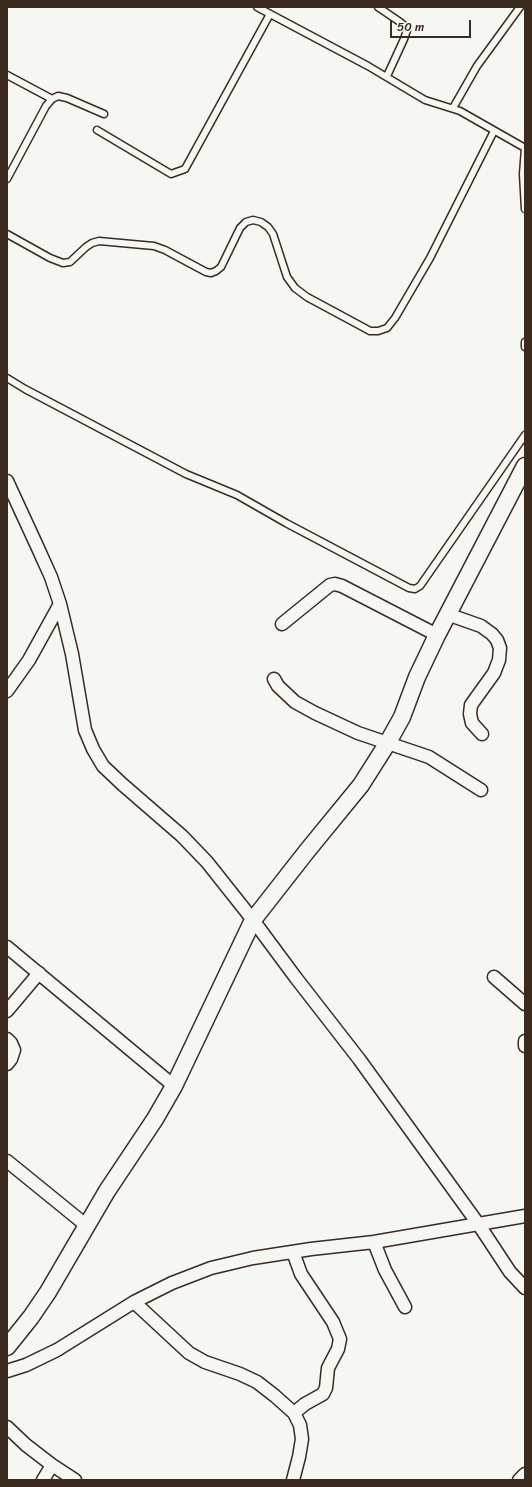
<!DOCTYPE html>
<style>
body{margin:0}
#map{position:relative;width:532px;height:1487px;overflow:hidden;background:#f6f6f2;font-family:Sriracha,sans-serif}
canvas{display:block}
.frame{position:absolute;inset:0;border:8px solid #3b2a1e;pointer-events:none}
.scale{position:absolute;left:390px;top:20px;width:81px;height:18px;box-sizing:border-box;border:2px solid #3b2a1e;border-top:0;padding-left:5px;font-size:12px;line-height:14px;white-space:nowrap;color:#3b2a1e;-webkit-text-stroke:3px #f6f6f2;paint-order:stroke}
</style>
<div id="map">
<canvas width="532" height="1487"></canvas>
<div class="frame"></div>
<div class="scale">50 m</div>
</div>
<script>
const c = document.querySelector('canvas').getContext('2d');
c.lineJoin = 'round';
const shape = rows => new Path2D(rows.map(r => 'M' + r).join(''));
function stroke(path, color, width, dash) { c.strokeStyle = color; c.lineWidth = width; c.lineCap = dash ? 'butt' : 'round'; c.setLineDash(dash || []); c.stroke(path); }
const service = shape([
 [257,7,368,66,425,100,460,111,525,148],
 [378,7,400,22,406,27,407,30,404,39,387,76],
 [7,75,52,99],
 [453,108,477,66,520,7],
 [97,130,171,174,185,169,270,14],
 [525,148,523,174,525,209],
 [7,179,46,106,52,99,58,96,67,98,104,114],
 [7,234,50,258,63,263,70,262,86,247,92,243,99,241,154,246,165,250,206,272,211,273,216,271,221,267,240,228,246,222,253,220,261,222,268,227,273,234,287,277,295,288,307,297,359,325,370,331,378,331,387,328,395,318,430,258,494,131],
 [525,342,525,347],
 [7,378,25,389,186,474,237,495,286,523,409,588,415,589,420,586,525,435]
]);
const minor = shape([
 [7,481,37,546,51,577,60,604,72,654,85,730,93,749,103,766,122,784,182,836,207,862,253,920,296,978,359,1059,479,1225,510,1272,525,1288],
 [447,614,481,626,492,634,497,640,500,648,499,660,494,673,471,705,470,714,472,723,482,734],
 [282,624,330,585,335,584,342,586,437,635],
 [274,679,278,686,295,702,315,713,358,733,429,757,481,790],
 [7,691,29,660,60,604],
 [7,947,174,1086],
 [494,977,525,1004],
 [7,1011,39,973],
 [7,1039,11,1043,14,1050,11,1059,7,1064],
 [525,1041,525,1046],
 [7,1161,87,1226],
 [374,1242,385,1270,405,1307],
 [293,1252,301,1274,333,1322,340,1339,338,1349,328,1368,326,1388,323,1394,305,1404,294,1413,300,1425,302,1439,299,1457,293,1480],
 [134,1302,189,1353,205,1362,240,1374,257,1382,275,1396,294,1413],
 [7,1371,26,1365,57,1350,134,1302,172,1283,211,1268,253,1258,311,1249,374,1242,525,1216],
 [7,1427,26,1445,52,1465,75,1480],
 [43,1480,52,1465],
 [519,1480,525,1474]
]);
const tertiary = shape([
 [7,1347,31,1317,48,1292,107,1191,155,1119,174,1086,253,920,307,851,361,785,387,744,402,717,417,677,437,635,525,466]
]);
stroke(service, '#3b2a1e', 9);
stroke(minor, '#3b2a1e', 15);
stroke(tertiary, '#3b2a1e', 19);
stroke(service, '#f6f6f2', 6);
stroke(minor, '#f6f6f2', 12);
stroke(tertiary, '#f6f6f2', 16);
</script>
